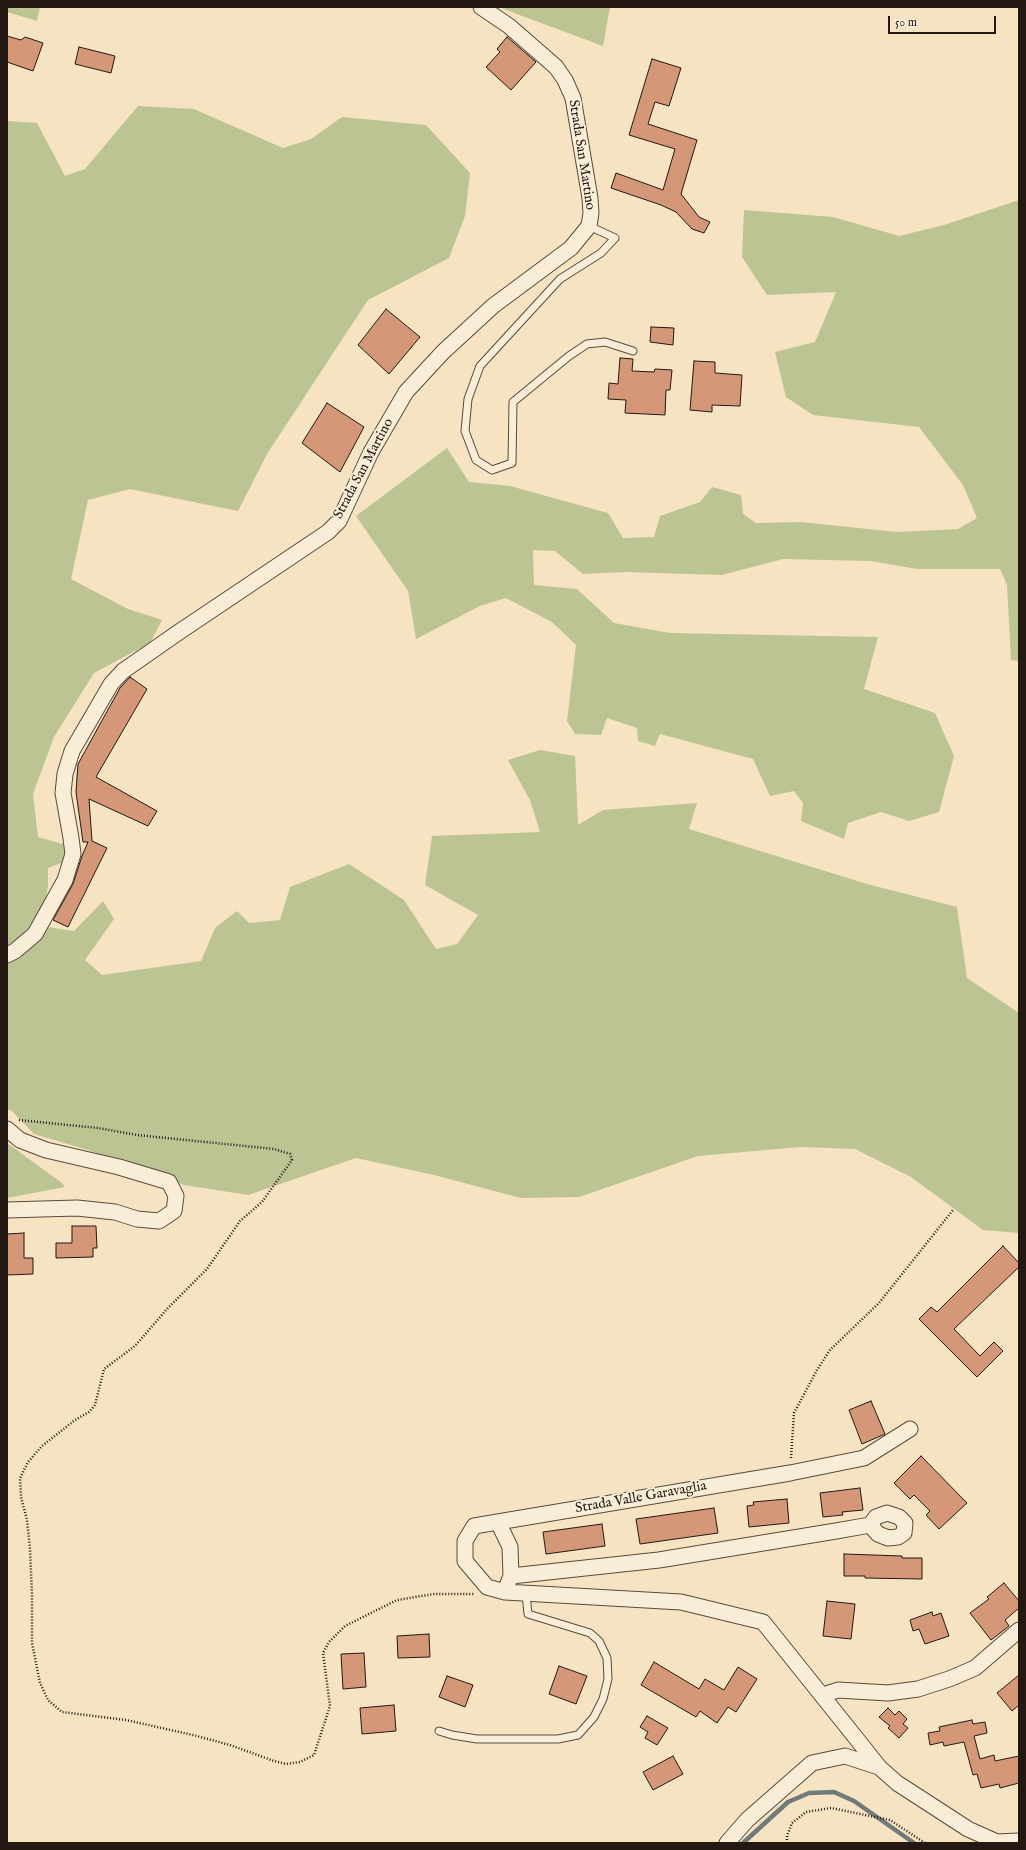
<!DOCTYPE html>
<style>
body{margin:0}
#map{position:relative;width:1026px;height:1850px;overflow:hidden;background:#f6e3c1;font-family:"IM FELL English",serif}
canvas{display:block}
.frame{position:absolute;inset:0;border:8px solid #241813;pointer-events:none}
.scale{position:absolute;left:888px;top:16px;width:108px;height:18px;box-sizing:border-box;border:2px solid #241813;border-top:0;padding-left:5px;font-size:12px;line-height:14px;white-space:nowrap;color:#241813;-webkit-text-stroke:3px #f9edd7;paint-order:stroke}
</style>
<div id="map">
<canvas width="1026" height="1850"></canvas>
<div class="frame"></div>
<div class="scale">50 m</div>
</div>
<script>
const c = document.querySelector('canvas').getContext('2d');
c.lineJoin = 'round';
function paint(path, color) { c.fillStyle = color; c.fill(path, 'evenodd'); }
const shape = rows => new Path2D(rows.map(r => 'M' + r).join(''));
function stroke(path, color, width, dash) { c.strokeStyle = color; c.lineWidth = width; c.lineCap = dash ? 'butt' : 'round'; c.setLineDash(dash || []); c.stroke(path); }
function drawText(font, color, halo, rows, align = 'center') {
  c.font = font + ' "IM FELL English",serif'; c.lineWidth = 4; c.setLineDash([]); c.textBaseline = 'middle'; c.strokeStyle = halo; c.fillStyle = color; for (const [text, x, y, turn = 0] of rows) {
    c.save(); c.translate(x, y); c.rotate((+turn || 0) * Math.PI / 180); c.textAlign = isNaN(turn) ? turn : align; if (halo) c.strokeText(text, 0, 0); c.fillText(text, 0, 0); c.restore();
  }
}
paint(shape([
 [7,7,40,7,37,21,7,12],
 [501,7,610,7,603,46,506,10],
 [138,106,194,109,283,148,311,139,342,117,426,125,470,173,465,216,449,258,368,300,267,454,238,511,130,489,88,500,71,579,128,609,162,620,150,643,94,673,54,737,33,794,38,837,66,845,64,862,48,868,48,886,44,908,28,933,7,946,7,121,37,123,65,176,85,169],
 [1019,200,1019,661,1011,660,1007,585,1000,569,917,569,871,561,783,559,722,575,625,572,583,574,555,551,533,550,534,585,577,589,614,623,670,633,878,637,864,689,935,713,954,756,939,812,909,821,881,812,848,823,844,839,801,821,803,803,794,791,770,796,753,759,660,734,655,746,638,741,637,728,607,718,601,735,575,734,567,721,576,645,552,622,506,598,480,606,416,639,408,591,356,516,447,448,469,482,510,486,608,513,623,538,654,537,660,516,700,502,712,487,741,495,743,514,756,523,801,522,897,532,958,529,977,518,963,485,919,427,813,415,786,397,775,352,815,342,836,292,767,295,742,257,744,210,833,217,899,236,944,225],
 [540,750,575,756,578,825,603,810,697,803,689,829,867,884,957,907,967,978,1019,1013,1019,1233,983,1230,911,1177,855,1149,800,1147,698,1156,579,1197,521,1198,434,1175,356,1158,248,1195,184,1185,88,1150,34,1134,12,1111,7,1109,7,960,47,927,74,931,103,901,114,919,85,960,102,975,201,961,215,928,237,911,249,923,280,920,290,887,349,864,404,900,436,949,457,944,478,915,425,885,432,836,540,832,530,800,508,760],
 [7,1143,62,1183,65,1187,7,1198]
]), '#bcc493');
stroke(shape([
 [743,1843,788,1802,809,1793,834,1792,854,1801,914,1843]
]), '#707a79', 4.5);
const building = shape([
 [7,36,21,40,25,37,43,43,33,71,7,62,7,36],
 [507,37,536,62,511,90,486,67,500,52,497,49,507,37],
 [79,47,115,56,111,73,75,64,79,47],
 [652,59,681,68,669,106,655,102,648,124,697,140,681,194,699,217,710,222,704,233,692,229,676,212,661,205,611,188,616,173,663,190,675,149,629,135,652,59],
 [386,309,420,337,389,374,358,345,386,309],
 [651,327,674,328,673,345,650,342,651,327],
 [620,358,633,359,632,371,654,372,655,369,672,370,670,390,666,390,665,415,625,413,626,400,608,399,609,383,618,384,620,358],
 [694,361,715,362,715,373,742,375,740,406,712,405,712,412,690,410,694,361],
 [327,403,364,427,340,472,302,443,327,403],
 [130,677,147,689,96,777,157,811,148,826,89,799,92,841,107,848,68,927,53,920,73,884,82,856,88,842,83,842,76,792,78,764,120,688,130,677],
 [72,1226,96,1226,97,1248,93,1248,93,1257,56,1258,56,1243,72,1243,72,1226],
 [24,1233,24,1258,33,1258,33,1274,7,1275,7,1234,24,1233],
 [1003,1246,1019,1263,1019,1267,954,1329,980,1356,994,1342,1003,1351,977,1377,919,1319,931,1307,937,1312,1003,1246],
 [871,1401,885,1434,862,1444,849,1410,871,1401],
 [921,1456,967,1503,939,1529,926,1515,930,1511,914,1495,910,1499,894,1483,921,1456],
 [860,1488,863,1510,842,1512,843,1515,823,1517,820,1493,860,1488],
 [787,1499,789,1523,749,1527,747,1506,754,1505,753,1502,787,1499],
 [714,1508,718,1533,640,1544,636,1519,714,1508],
 [602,1524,605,1546,546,1554,543,1532,602,1524],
 [844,1554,902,1556,902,1558,922,1558,922,1579,865,1578,865,1576,844,1576,844,1554],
 [1004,1583,1019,1601,1019,1608,1005,1620,1009,1626,991,1640,970,1613,989,1599,987,1597,1004,1583],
 [827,1601,855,1604,851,1639,823,1636,827,1601],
 [932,1612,933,1616,941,1613,949,1636,925,1644,919,1629,913,1631,910,1620,932,1612],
 [429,1634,430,1657,398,1658,397,1636,429,1634],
 [364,1653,366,1687,343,1689,341,1654,364,1653],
 [654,1662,699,1689,705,1679,724,1690,738,1667,757,1679,736,1712,728,1707,717,1723,700,1711,696,1717,641,1685,654,1662],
 [559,1666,587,1676,576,1704,549,1694,559,1666],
 [1019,1675,1019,1705,1012,1711,997,1693,1019,1675],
 [447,1676,473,1685,465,1707,439,1697,447,1676],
 [394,1705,396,1731,362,1734,360,1708,394,1705],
 [888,1708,895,1715,899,1711,907,1719,903,1724,908,1728,899,1738,888,1728,890,1726,879,1717,888,1708],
 [647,1716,668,1728,657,1745,645,1738,648,1732,640,1727,647,1716],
 [972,1720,973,1724,985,1722,987,1733,974,1736,980,1759,994,1755,995,1761,1019,1756,1019,1783,1000,1788,999,1784,981,1788,977,1774,973,1775,964,1742,944,1746,943,1742,930,1745,928,1733,940,1731,939,1727,972,1720],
 [673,1756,683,1774,653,1790,643,1772,673,1756]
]);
paint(building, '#d49777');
stroke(building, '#241813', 1);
const service = shape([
 [589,226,615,238,601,253,560,279,480,366,468,399,465,431,476,460,492,470,512,463,513,402,569,356,587,344,605,342,633,351],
 [439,1731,452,1735,477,1739,558,1739,578,1735,594,1717,603,1699,608,1679,607,1658,599,1641,590,1633,528,1614,526,1594]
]);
const minor = shape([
 [7,955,15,951,35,934,65,880,73,854,71,838,63,793,65,774,72,751,111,684,123,671,179,632,328,532,339,521,371,452,406,392,443,352,493,306,571,248,589,226,591,213,590,198,573,98,565,80,556,67,509,26,481,7],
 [7,1129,20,1140,46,1150,119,1167,169,1182,176,1196,174,1211,159,1221,137,1219,115,1212,77,1208,7,1210],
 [910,1429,864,1458,790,1473,474,1526,465,1541,465,1561,487,1587,505,1592,681,1602,763,1622,860,1743,879,1767,897,1783,968,1829,997,1842,1019,1841],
 [498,1522,510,1547,511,1576,507,1586],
 [511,1576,659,1560,836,1531,870,1525,876,1517,887,1513,899,1517,905,1523,904,1533,898,1537,888,1538,878,1534,870,1525],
 [823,1695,838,1690,888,1693,918,1689,949,1679,975,1668,1019,1630],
 [727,1843,747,1820,812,1763,845,1756,879,1767]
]);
stroke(service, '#584b3e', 9);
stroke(minor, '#584b3e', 17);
stroke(shape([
 [19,1120,98,1128,137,1135,274,1149,290,1154,292,1160,262,1202,240,1221,207,1269,167,1309,135,1346,104,1369,95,1405,89,1412,75,1420,42,1446,28,1462,20,1478,21,1497,27,1520,30,1549,32,1595,32,1643,40,1683,48,1700,62,1712,126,1720,193,1735,230,1745,274,1761,286,1764,300,1762,314,1755,330,1706,323,1653,329,1642,345,1626,397,1600,434,1594,475,1594],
 [791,1458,794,1413,817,1370,830,1350,879,1303,953,1210],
 [787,1843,787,1836,792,1823,806,1812,831,1808,890,1820,925,1843]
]), '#241813', 2.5, [1, 2]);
stroke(service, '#f9edd7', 7);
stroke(minor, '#f9edd7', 15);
drawText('14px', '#241813', '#f9edd7', [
 ["Strada San Martino",581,155,81],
 ["Strada San Martino",364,469,-62],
 ["Strada Valle Garavaglia",641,1498,-10]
]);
</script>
